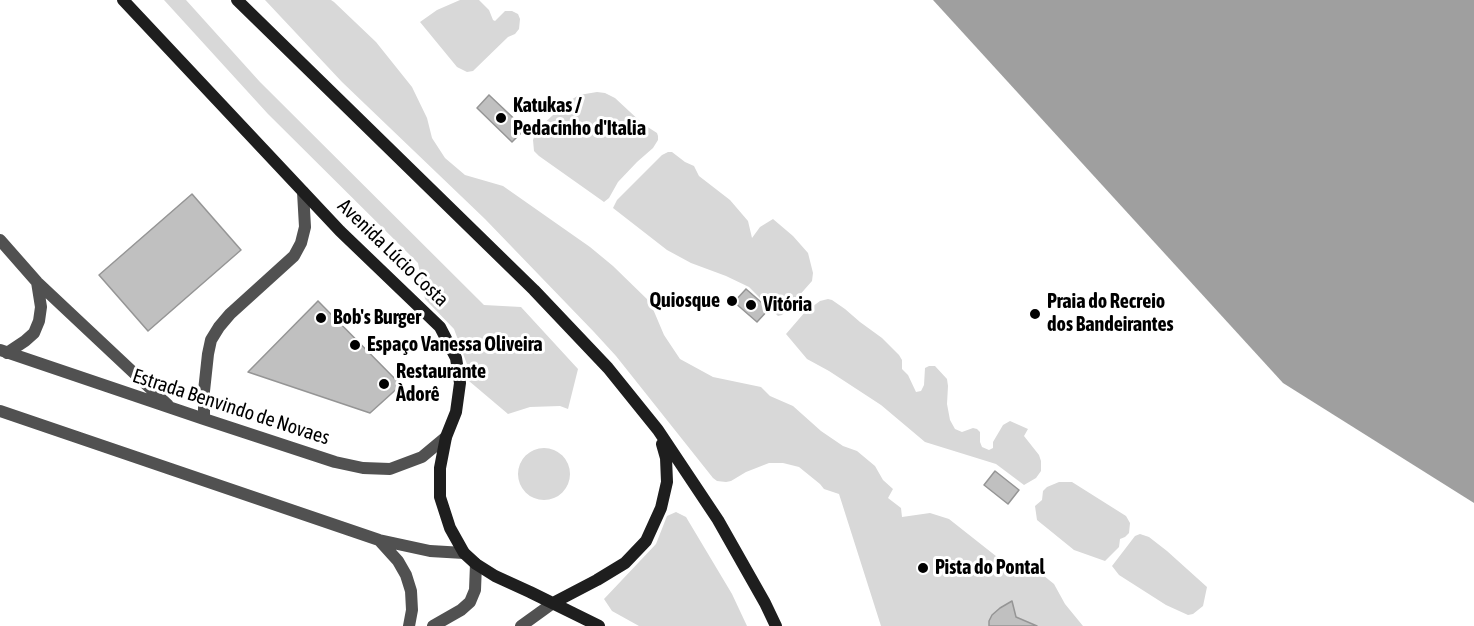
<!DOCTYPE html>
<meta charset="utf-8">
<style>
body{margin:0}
canvas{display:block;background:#fff}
</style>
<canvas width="1474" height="626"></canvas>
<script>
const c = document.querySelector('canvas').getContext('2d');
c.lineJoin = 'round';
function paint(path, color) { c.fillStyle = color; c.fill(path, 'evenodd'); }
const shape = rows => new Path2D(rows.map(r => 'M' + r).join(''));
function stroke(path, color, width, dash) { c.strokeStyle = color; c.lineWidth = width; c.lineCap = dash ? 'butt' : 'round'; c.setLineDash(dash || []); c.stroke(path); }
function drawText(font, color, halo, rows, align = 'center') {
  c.font = font + ' "Asap Condensed",sans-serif'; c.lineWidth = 6; c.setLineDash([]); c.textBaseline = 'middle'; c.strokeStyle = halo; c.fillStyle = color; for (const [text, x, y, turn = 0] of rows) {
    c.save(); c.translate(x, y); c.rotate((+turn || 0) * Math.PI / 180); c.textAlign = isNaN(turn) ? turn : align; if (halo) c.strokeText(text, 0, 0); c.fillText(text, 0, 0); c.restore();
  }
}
paint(shape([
 [164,0,186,0,260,82,484,305,521,307,578,369,568,409,560,406,530,407,508,414,469,381,468,367,454,329,425,299,418,263,268,114],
 [265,0,331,0,334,2,376,42,412,87,427,118,432,138,445,158,465,175,503,186,590,247,613,266,650,302,664,335,680,359,713,377,761,387,770,396,793,406,821,431,843,446,857,451,875,466,883,480,893,489,888,498,901,508,902,517,930,513,949,519,1006,564,1038,571,1054,584,1065,604,1083,626,881,626,839,494,824,489,820,484,799,467,783,463,769,463,746,472,731,481,726,482,717,481,713,478,616,356,594,332,485,219,342,82],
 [460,0,479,0,489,10,493,20,495,21,505,11,512,11,518,14,520,19,519,29,515,34,508,37,473,71,467,72,457,67,420,22,437,10],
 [597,92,605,93,615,98,643,124,657,133,658,136,658,140,653,148,637,162,618,182,609,198,604,202,539,156,534,151,533,140,535,134,539,128,566,103,579,95],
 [668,152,672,152,685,162,694,166,699,176,730,200,748,221,752,238,760,227,773,219,793,236,808,253,813,273,812,281,782,315,778,316,749,287,726,276,691,263,667,250,613,208,617,200,662,155],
 [828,299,832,300,845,309,860,322,882,338,899,355,902,360,902,369,908,375,916,392,921,391,924,385,925,368,929,366,935,366,947,379,948,386,947,404,950,420,955,429,962,432,973,428,977,429,980,432,980,442,982,447,989,450,993,448,993,442,1003,425,1010,421,1028,429,1024,436,1039,455,1041,461,1041,471,1036,478,1024,485,996,464,925,442,881,405,829,371,807,359,786,334,805,312,820,301],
 '518 474a26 26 0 1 1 52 0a26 26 0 1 1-52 0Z',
 [1059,482,1072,482,1126,516,1130,523,1129,533,1125,537,1120,539,1119,547,1105,561,1074,550,1037,520,1035,506,1042,500,1043,491,1047,487],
 [676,512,686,517,732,594,747,626,639,626,612,611,604,599,656,544,667,516],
 [1140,534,1149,537,1167,551,1207,587,1203,606,1193,614,1188,615,1166,605,1119,575,1112,566,1135,536]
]), '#d8d8d8');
paint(shape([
 [933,0,1474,0,1474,503,1283,383]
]), '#9f9f9f');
const building = shape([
 [489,95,525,129,512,142,477,108,489,95],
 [192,194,241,250,148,331,99,275,192,194],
 [746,289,769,309,757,322,734,302,746,289],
 [318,301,401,385,370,413,248,372,318,301],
 [995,471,1019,490,1008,504,984,485,995,471],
 [1012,601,1016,617,1037,626,989,626,989,621,992,615,1000,608,1012,601]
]);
paint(building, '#c0c0c0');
stroke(building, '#959595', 1.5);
stroke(shape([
 [0,240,37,282,168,405],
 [0,350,204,419,335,462,363,468,390,469,422,457,446,437],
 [7,353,25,341,34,333,39,321,41,307,37,282],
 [0,411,379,540,430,551,464,553],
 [204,419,204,391,208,354,211,340,219,327,230,314,294,256,301,243,305,227,303,192],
 [379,540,398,561,406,575,411,591,412,610,409,626],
 [433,626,461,610,470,602,475,590,476,564],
 [521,626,553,603]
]), '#515151', 12);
stroke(shape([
 [123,0,340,231,440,327,456,358,460,383,456,412,446,437,440,468,440,497,450,528,464,553,476,564,495,576,530,592,599,626],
 [237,0,534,290,608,368,658,430,718,520,765,603,776,626],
 [553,603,597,580,625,563,646,541,661,508,667,482,666,458,662,444]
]), '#1e1e1e', 12);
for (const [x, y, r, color] of [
 [501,118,6,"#000"],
 [732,301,6,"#000"],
 [751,305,6,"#000"],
 [1035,314,6,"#000"],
 [321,318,6,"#000"],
 [355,345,6,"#000"],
 [384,384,6,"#000"],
 [923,568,6,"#000"]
]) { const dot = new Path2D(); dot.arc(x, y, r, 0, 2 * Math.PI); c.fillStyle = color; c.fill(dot); stroke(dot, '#fff', 2); }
drawText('bold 20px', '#000', '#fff', [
 ["Katukas /",513,106],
 ["Pedacinho d'Italia",513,129],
 ["Quiosque",720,301,"right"],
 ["Praia do Recreio",1047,302],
 ["dos Bandeirantes",1047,325],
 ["Vitória",763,305],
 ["Bob's Burger",333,318],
 ["Espaço Vanessa Oliveira",367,345],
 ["Restaurante",396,372],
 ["Àdorê",396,395],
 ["Pista do Pontal",935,568]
], 'left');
drawText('20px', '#000', '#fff', [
 ["Avenida Lúcio Costa",393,253,44],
 ["Estrada Benvindo de Novaes",231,407,18]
]);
</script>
